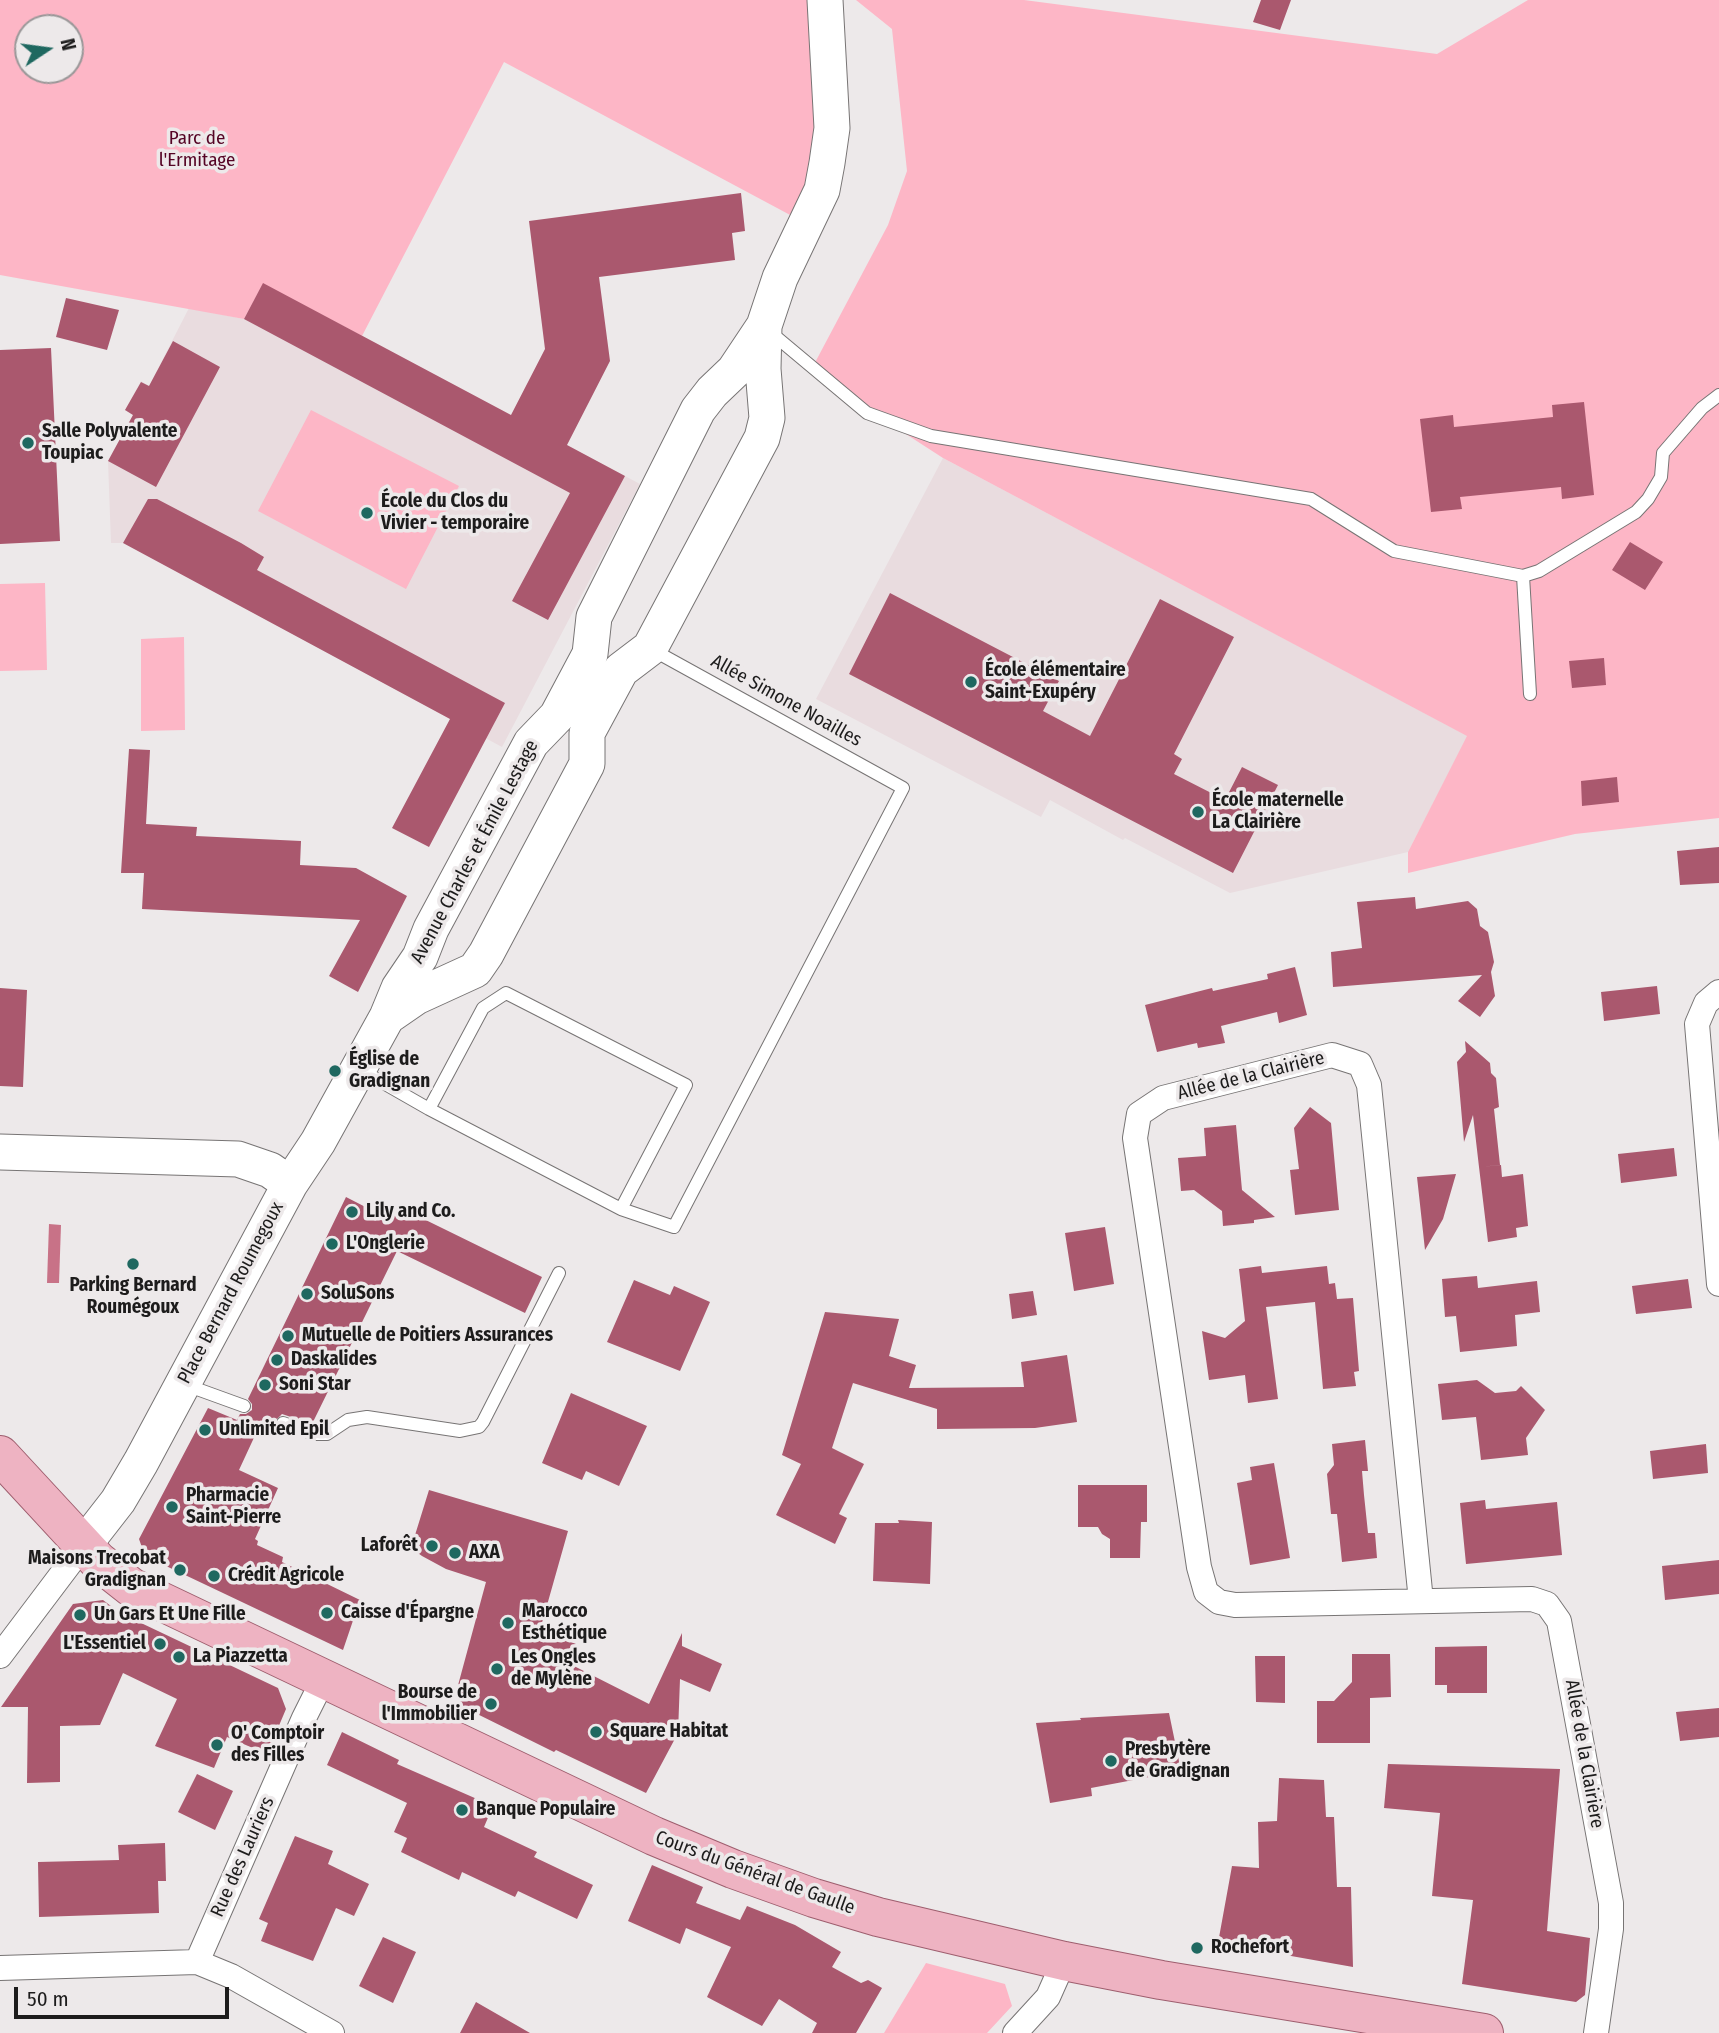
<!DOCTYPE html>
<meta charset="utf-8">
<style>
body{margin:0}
#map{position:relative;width:1719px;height:2033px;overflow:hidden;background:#ede9ea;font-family:"Fira Sans Condensed",sans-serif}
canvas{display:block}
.north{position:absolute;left:14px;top:14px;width:70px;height:70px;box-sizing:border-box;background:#ede9ea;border:2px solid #9a9798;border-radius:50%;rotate:77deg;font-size:19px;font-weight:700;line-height:28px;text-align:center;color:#1d1c1c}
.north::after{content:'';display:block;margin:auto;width:24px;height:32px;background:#1f6860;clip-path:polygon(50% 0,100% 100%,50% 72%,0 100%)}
.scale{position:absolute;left:14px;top:1987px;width:215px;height:32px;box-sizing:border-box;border:4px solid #1d1c1c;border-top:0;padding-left:9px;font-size:21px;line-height:24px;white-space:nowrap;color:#1d1c1c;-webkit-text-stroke:5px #ede9ea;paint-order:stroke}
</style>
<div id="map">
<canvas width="1719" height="2033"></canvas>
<div class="north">N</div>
<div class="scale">50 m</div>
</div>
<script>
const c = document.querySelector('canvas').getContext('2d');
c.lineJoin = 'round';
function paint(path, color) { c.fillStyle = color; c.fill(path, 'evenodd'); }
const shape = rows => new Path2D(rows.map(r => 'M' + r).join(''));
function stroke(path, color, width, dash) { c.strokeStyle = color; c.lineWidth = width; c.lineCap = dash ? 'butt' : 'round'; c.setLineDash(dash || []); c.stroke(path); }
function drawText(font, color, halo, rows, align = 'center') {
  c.font = font + ' "Fira Sans Condensed",sans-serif'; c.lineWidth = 7; c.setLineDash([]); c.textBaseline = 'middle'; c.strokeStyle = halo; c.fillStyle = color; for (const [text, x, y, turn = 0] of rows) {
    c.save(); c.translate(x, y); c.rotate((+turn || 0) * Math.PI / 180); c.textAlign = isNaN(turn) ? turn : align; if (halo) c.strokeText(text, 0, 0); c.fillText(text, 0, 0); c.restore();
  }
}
paint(shape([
 [263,283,640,484,502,747,124,543,111,543,108,461,133,415,125,410,141,381,149,386,189,308,244,319],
 [943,458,1468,736,1408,852,1230,893,1125,838,1123,840,1050,800,1041,817,816,699]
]), '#e9dcdf');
paint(shape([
 [0,0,825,0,807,224,504,62,362,336,263,284,244,319,0,275],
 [28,28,70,28,70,70,28,70],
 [856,0,1024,0,1437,54,1528,0,1719,0,1719,818,1575,834,1408,873,1408,852,1467,736,943,458,810,372,888,225,907,171,892,29],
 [311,410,459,486,406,589,258,511],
 [45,583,47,670,0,671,0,584],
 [184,637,185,730,141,731,141,639],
 [926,1963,1005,1984,1012,2006,987,2033,884,2033]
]), '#fdb6c6');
paint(shape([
 [49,1224,61,1225,59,1283,47,1283]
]), '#c87287');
paint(shape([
 [1261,0,1291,0,1280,30,1253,22],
 [741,193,745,231,732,233,735,260,599,277,610,361,567,445,625,476,548,620,512,601,570,493,244,319,263,283,511,415,545,349,529,221],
 [66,298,119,310,107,350,56,337],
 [173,341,220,367,156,487,108,461,133,415,125,410,141,382,149,386],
 [51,348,60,541,0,544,0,350],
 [1584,402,1594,495,1562,499,1561,487,1460,497,1462,509,1431,512,1420,419,1453,415,1454,427,1553,417,1552,405],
 [148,499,157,499,241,543,264,557,257,570,505,703,429,847,392,828,450,719,123,543],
 [1630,542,1663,562,1645,590,1612,570],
 [890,593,1059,681,1043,711,1090,736,1160,599,1234,637,1174,754,1182,759,1174,774,1225,800,1242,767,1278,785,1233,873,849,674],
 [1604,658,1606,685,1572,688,1569,661],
 [129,749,150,750,146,824,197,827,196,836,301,841,300,865,356,868,407,896,358,992,329,976,360,920,142,909,144,873,121,873],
 [1617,777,1619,802,1582,806,1581,781],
 [1719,847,1719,883,1680,885,1677,851],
 [1415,897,1416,909,1468,901,1477,909,1480,926,1488,932,1494,962,1491,972,1495,996,1480,1017,1458,1001,1482,975,1333,987,1331,952,1362,948,1357,902],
 [1295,967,1307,1015,1279,1023,1277,1012,1221,1026,1225,1043,1198,1048,1197,1043,1157,1052,1145,1005,1212,988,1213,991,1268,979,1267,974],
 [1657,986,1660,1014,1604,1021,1601,992],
 [0,988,27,990,23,1087,0,1086],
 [1465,1041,1490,1063,1491,1073,1496,1078,1499,1107,1494,1109,1500,1165,1479,1167,1473,1115,1464,1142,1457,1062,1466,1052],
 [1310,1107,1331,1123,1339,1210,1295,1215,1290,1170,1299,1169,1294,1128],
 [1236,1125,1242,1190,1275,1217,1254,1220,1254,1223,1223,1226,1222,1211,1194,1190,1181,1191,1178,1158,1206,1156,1204,1128],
 [1674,1148,1677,1176,1621,1183,1618,1154],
 [1501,1165,1502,1177,1523,1174,1528,1226,1516,1228,1517,1237,1488,1242,1479,1167],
 [1456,1174,1443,1219,1425,1250,1417,1177],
 [346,1197,383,1216,391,1203,542,1277,525,1313,397,1251,312,1424,282,1414,275,1421,275,1425,279,1431,276,1437,258,1429,239,1470,278,1488,255,1539,258,1541,257,1545,283,1557,282,1562,360,1600,343,1650,145,1556,139,1539,208,1408,237,1420,240,1414,246,1414,252,1410,252,1404,248,1399],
 [1105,1227,1114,1284,1074,1291,1065,1233],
 [1261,1266,1262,1273,1327,1266,1329,1284,1335,1283,1337,1299,1353,1298,1359,1371,1354,1372,1356,1386,1323,1389,1315,1302,1266,1307,1278,1399,1248,1403,1245,1375,1209,1380,1202,1331,1225,1338,1245,1321,1239,1269],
 [1477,1276,1478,1288,1537,1281,1540,1312,1515,1315,1517,1346,1460,1352,1456,1316,1445,1317,1442,1279],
 [1688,1279,1692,1308,1636,1314,1632,1286],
 [634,1280,670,1295,674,1286,710,1302,680,1371,607,1342],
 [1033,1291,1037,1315,1012,1319,1009,1294],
 [825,1312,899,1319,889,1356,916,1365,909,1388,1024,1387,1021,1362,1067,1355,1077,1422,1035,1428,937,1429,937,1409,853,1383,832,1448,864,1464,839,1514,847,1518,835,1544,776,1515,801,1464,782,1455],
 [1477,1380,1495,1393,1516,1391,1521,1386,1545,1410,1526,1438,1528,1455,1481,1460,1476,1417,1442,1420,1438,1384],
 [571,1393,647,1426,619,1486,586,1471,582,1480,542,1463],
 [1365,1440,1368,1471,1362,1471,1364,1495,1368,1533,1375,1533,1377,1558,1342,1562,1337,1514,1331,1514,1327,1474,1334,1465,1332,1444],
 [1706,1444,1708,1473,1653,1479,1650,1451],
 [1274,1463,1290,1558,1250,1565,1237,1483,1252,1480,1250,1467],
 [1078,1485,1147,1485,1147,1522,1141,1522,1140,1558,1110,1558,1110,1539,1102,1534,1098,1527,1078,1527],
 [429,1490,568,1531,540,1630,576,1644,568,1663,649,1704,682,1633,682,1646,722,1664,710,1692,680,1679,678,1733,646,1793,556,1750,554,1752,461,1706,457,1689,486,1582,446,1569,422,1556,411,1548],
 [1485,1500,1486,1509,1557,1502,1562,1555,1466,1564,1460,1503],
 [898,1520,932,1522,930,1584,873,1581,875,1523,899,1523],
 [1719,1560,1719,1594,1665,1600,1662,1566],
 [103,1600,120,1613,278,1688,286,1709,267,1754,227,1737,214,1768,155,1746,177,1699,123,1673,100,1725,60,1726,60,1782,27,1783,28,1707,1,1707,73,1604],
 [1487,1646,1487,1693,1447,1693,1447,1685,1435,1685,1435,1647],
 [1352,1654,1390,1654,1391,1697,1370,1698,1370,1743,1317,1743,1317,1701,1334,1701,1352,1682],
 [1255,1656,1285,1656,1285,1703,1256,1702],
 [1719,1708,1719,1737,1680,1741,1676,1712],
 [1169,1713,1181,1771,1091,1788,1092,1796,1050,1803,1036,1723,1081,1720,1080,1718],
 [342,1732,399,1760,397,1764,493,1806,484,1827,537,1852,534,1857,593,1885,577,1919,518,1891,515,1897,462,1872,459,1880,401,1852,407,1838,394,1832,407,1803,327,1765],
 [1388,1764,1560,1769,1547,1931,1590,1938,1585,1995,1576,2002,1462,1984,1473,1900,1432,1896,1440,1813,1384,1808],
 [197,1774,233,1791,215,1830,178,1812],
 [1279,1778,1324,1780,1326,1817,1334,1817,1337,1887,1351,1887,1353,1967,1218,1943,1232,1866,1259,1868,1258,1822,1277,1821],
 [295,1836,333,1851,328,1864,369,1884,354,1916,336,1908,313,1961,261,1941,268,1923,259,1919],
 [165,1843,166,1881,158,1881,159,1913,39,1917,38,1862,119,1860,118,1845],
 [652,1865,703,1887,696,1903,740,1920,747,1906,795,1925,841,1952,832,1967,861,1983,868,1980,882,1988,856,2033,812,2033,817,2023,779,1999,762,2026,707,1997,731,1947,686,1928,680,1944,628,1921],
 [383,1937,416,1952,393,2003,359,1986],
 [476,2002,530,2033,460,2033]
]), '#aa586e');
const lane = shape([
 [769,331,867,413,931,436,1311,499,1394,551,1523,576,1539,571,1636,512,1648,499,1661,477,1663,453,1702,408,1719,395],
 [1523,576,1530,694],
 [359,1069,429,1109,621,1209,686,1085,506,993,483,1008,429,1109],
 [621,1209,674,1227,903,788,651,649],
 [186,1385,244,1406],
 [283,1423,314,1434,327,1434,348,1420,367,1417,460,1431,479,1427,483,1422,559,1273]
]);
const street = shape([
 [1719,992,1706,1003,1697,1024,1719,1284],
 [1421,1601,1369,1085,1360,1064,1332,1055,1163,1098,1139,1114,1135,1138,1199,1567,1206,1592,1219,1602,1235,1605,1532,1599,1547,1604,1559,1621,1611,1903,1611,1929,1596,2033],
 [0,1656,83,1546],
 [197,1962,304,1718,316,1694,330,1681],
 [0,1968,197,1962,231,1976,332,2033],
 [1015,2033,1048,1997,1064,1961]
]);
const secondary = shape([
 [387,1017,416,997,475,970,486,954,587,764,587,733,621,670,650,648,762,438,767,418,763,369,764,326,780,278,822,190,827,163,832,128,825,0],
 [0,1152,238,1159,270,1170,290,1184],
 [83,1546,118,1501,141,1462,290,1184,318,1142,387,1017,399,988,420,957,431,929,531,743,557,716,590,654,594,617,698,410,712,392,734,371,764,326]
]);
const primary = shape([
 [0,1455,98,1561,131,1587,654,1836,733,1869,814,1898,878,1917,1064,1961,1161,1980,1484,2033]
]);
stroke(lane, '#777474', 14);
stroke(street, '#777474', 26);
stroke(secondary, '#777474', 37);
stroke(primary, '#9e5e6e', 40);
stroke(lane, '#fff', 12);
stroke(street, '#fff', 24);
stroke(secondary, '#fff', 35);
stroke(primary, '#eeb3c2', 38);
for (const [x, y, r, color] of [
 [28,443,7,"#1f6860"],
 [367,513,7,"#1f6860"],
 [971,682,7,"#1f6860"],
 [1198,812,7,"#1f6860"],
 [335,1071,7,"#1f6860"],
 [352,1212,7,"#1f6860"],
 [332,1244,7,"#1f6860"],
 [133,1264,7,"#1f6860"],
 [307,1294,7,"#1f6860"],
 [288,1336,7,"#1f6860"],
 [277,1360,7,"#1f6860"],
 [265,1385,7,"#1f6860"],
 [205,1430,7,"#1f6860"],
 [172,1507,7,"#1f6860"],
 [432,1546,7,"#1f6860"],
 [455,1553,7,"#1f6860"],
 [180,1570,7,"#1f6860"],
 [214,1576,7,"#1f6860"],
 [327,1613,7,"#1f6860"],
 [80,1615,7,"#1f6860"],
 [508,1623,7,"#1f6860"],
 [160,1644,7,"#1f6860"],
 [179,1657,7,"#1f6860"],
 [497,1669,7,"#1f6860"],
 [491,1704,7,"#1f6860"],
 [596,1732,7,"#1f6860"],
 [217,1745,7,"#1f6860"],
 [1111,1761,7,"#1f6860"],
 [462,1810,7,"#1f6860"],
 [1197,1948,7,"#1f6860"]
]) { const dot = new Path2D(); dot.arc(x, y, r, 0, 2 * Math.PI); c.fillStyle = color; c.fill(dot); stroke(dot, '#ede9ea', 2.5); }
drawText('19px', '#550425', '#ede9ea', [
 ["Parc de",197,139],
 ["l'Ermitage",197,161]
]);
drawText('bold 19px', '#1d1c1c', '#ede9ea', [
 ["Salle Polyvalente",42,432],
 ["Toupiac",42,454],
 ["École du Clos du",381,502],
 ["Vivier - temporaire",381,524],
 ["École élémentaire",985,671],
 ["Saint-Exupéry",985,693],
 ["École maternelle",1212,801],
 ["La Clairière",1212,823],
 ["Église de",349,1060],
 ["Gradignan",349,1082],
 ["Lily and Co.",366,1212],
 ["L'Onglerie",346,1244],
 ["Parking Bernard",133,1286,"center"],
 ["Roumégoux",133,1308,"center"],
 ["SoluSons",321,1294],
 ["Mutuelle de Poitiers Assurances",302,1336],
 ["Daskalides",291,1360],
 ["Soni Star",279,1385],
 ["Unlimited Epil",219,1430],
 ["Pharmacie",186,1496],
 ["Saint-Pierre",186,1518],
 ["Laforêt",418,1546,"right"],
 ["AXA",469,1553],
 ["Maisons Trecobat",166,1559,"right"],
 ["Gradignan",166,1581,"right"],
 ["Crédit Agricole",228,1576],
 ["Marocco",522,1612],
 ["Esthétique",522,1634],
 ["Caisse d'Épargne",341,1613],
 ["Un Gars Et Une Fille",94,1615],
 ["L'Essentiel",146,1644,"right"],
 ["La Piazzetta",193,1657],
 ["Les Ongles",511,1658],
 ["de Mylène",511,1680],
 ["Bourse de",477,1693,"right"],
 ["l'Immobilier",477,1715,"right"],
 ["Square Habitat",610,1732],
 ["O' Comptoir",231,1734],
 ["des Filles",231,1756],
 ["Presbytère",1125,1750],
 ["de Gradignan",1125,1772],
 ["Banque Populaire",476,1810],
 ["Rochefort",1211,1948]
], 'left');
drawText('19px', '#1d1c1c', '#ede9ea', [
 ["Allée Simone Noailles",786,701,29],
 ["Avenue Charles et Émile Lestage",475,852,-62],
 ["Allée de la Clairière",1251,1076,-14],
 ["Place Bernard Roumegoux",231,1293,-62],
 ["Allée de la Clairière",1584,1754,80],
 ["Rue des Lauriers",243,1857,-66],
 ["Cours du Général de Gaulle",755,1873,20]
]);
</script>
